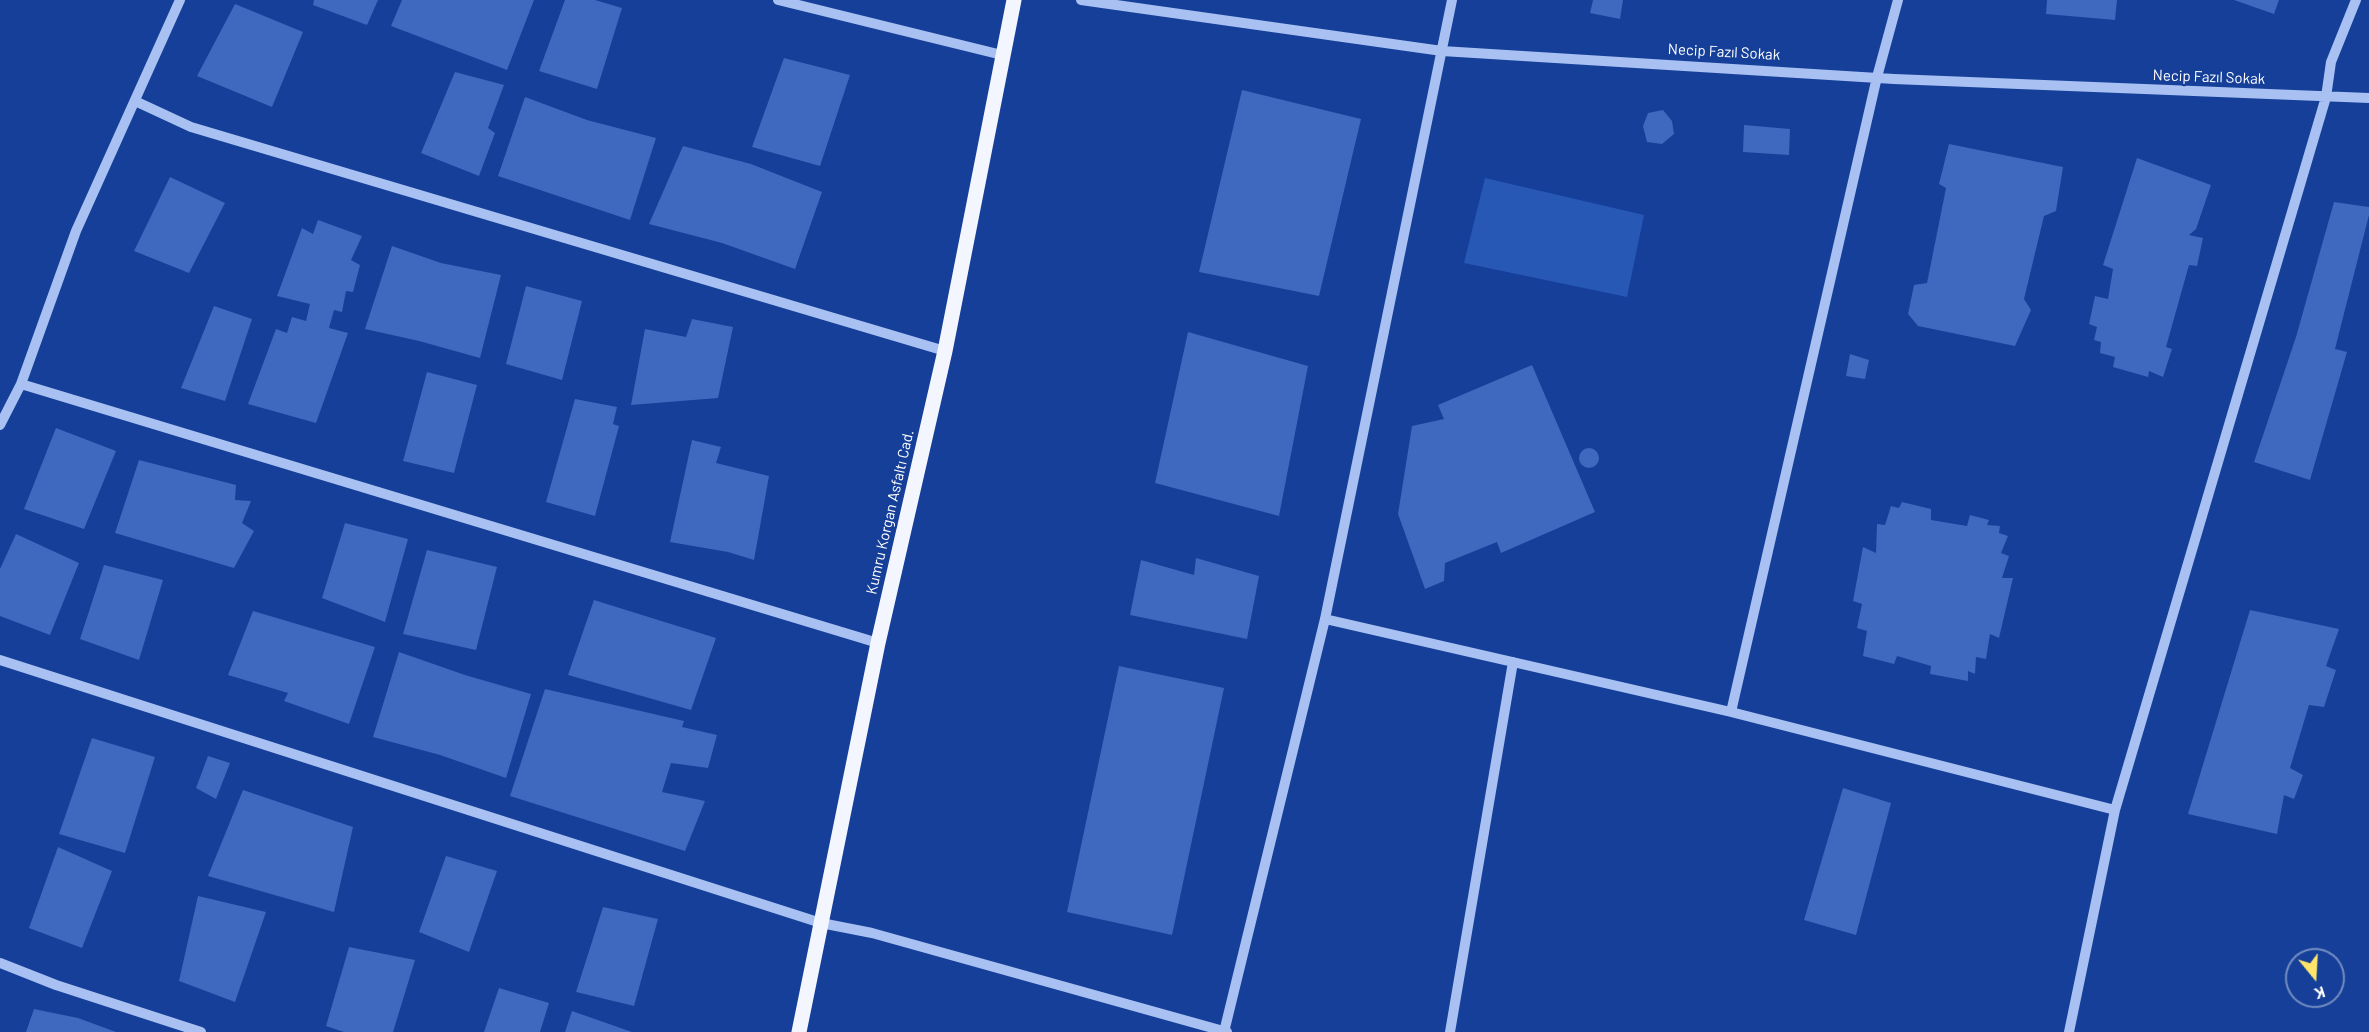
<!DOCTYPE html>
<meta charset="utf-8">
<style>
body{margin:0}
#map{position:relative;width:2369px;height:1032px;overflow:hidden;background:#153f98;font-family:Barlow,sans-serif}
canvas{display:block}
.north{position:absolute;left:2285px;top:948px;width:60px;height:60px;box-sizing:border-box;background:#153f98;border:2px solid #738cc1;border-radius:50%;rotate:162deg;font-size:16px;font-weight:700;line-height:24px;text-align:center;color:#fff}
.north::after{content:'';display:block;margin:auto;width:21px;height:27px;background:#ffe569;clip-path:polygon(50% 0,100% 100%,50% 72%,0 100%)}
</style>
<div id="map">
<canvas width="2369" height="1032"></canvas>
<div class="north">K</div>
</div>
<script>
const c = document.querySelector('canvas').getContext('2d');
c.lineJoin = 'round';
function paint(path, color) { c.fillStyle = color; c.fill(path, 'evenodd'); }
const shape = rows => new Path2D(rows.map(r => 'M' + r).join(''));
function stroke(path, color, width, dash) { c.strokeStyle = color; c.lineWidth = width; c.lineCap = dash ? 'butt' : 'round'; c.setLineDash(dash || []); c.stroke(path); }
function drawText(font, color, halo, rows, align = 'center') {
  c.font = font + ' Barlow,sans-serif'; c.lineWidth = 4.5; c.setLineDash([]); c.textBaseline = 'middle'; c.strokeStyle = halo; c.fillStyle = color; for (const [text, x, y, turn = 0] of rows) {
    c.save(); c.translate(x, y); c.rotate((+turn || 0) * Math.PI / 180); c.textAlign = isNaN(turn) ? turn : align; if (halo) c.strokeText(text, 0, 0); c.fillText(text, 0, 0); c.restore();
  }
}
paint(shape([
 [1485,178,1644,215,1627,297,1464,263]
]), '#2858b6');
paint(shape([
 [314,0,378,0,367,25,313,5],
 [402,0,534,0,507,70,391,26],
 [565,0,595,0,622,8,597,89,539,71],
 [1593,0,1623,0,1620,19,1590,13],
 [2047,0,2117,0,2115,20,2046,14],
 [2234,0,2279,0,2274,14],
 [235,4,303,32,272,107,197,76],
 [784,58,850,75,820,166,752,147],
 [455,72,504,85,488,128,495,133,479,176,421,153],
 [1242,90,1361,119,1319,296,1199,272],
 [525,97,587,120,656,138,630,220,498,176],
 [1663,110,1672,121,1674,134,1662,144,1647,142,1643,126,1648,113],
 [1744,125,1790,129,1789,155,1743,152],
 [1949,144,2063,167,2056,211,2044,216,2024,299,2031,310,2015,346,1918,326,1908,314,1914,285,1927,283,1946,188,1939,184],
 [683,146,751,164,822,192,795,269,722,243,649,224],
 [2137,158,2211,185,2196,229,2189,235,2203,238,2197,266,2189,265,2166,347,2172,349,2163,377,2149,371,2148,377,2113,367,2115,357,2100,353,2101,342,2094,340,2097,327,2089,324,2095,296,2108,299,2113,269,2103,265],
 [170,177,225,203,189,273,134,251],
 [2334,202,2369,207,2369,215,2335,349,2347,352,2310,480,2254,462,2296,337],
 [318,220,362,236,351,260,360,265,353,292,346,291,342,312,334,310,329,328,348,333,316,423,248,404,276,329,287,333,292,317,306,321,310,304,277,296,302,228,313,234],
 [392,246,441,263,501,275,480,358,419,341,365,329],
 [526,286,582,301,562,380,506,364],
 [214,306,252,319,225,401,181,388],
 [692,319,733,327,718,398,631,405,645,329,686,337],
 [1188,332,1308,366,1279,516,1155,483],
 [1850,354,1869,360,1865,379,1846,376],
 [1532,365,1595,512,1501,553,1497,542,1445,563,1444,581,1425,589,1398,514,1412,426,1444,419,1438,405],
 [427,372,477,385,454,473,403,461],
 [575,399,617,407,613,424,619,426,595,516,546,502],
 [56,428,116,451,84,529,24,509],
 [692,440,721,447,716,463,769,476,754,560,728,552,670,542],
 '1579 458a10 10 0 1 1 20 0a10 10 0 1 1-20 0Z',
 [139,460,236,485,235,500,251,501,242,523,254,531,234,568,115,533],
 [1902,502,1931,509,1931,520,1967,526,1970,515,1989,520,1987,525,2000,526,1999,533,2008,536,2001,553,2009,556,2002,578,2013,578,1999,638,1990,634,1986,659,1976,657,1975,674,1968,671,1968,681,1930,674,1931,666,1897,656,1894,664,1863,656,1867,631,1857,628,1862,604,1853,601,1863,547,1876,553,1877,524,1885,525,1891,506,1899,508],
 [345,523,408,539,385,622,322,598],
 [16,534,79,563,50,635,0,616,0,569],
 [427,550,497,567,476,650,403,634],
 [1196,558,1259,576,1247,639,1130,615,1141,560,1194,575],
 [104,565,163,580,139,660,80,639],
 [594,600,716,638,691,710,568,675],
 [2250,610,2339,629,2326,666,2336,670,2324,707,2309,705,2290,768,2303,775,2294,799,2284,795,2277,834,2188,814],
 [253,611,375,647,349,724,284,701,288,693,228,675],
 [399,652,465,675,531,694,506,778,440,755,373,737],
 [1119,666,1224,688,1172,935,1067,912],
 [545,689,684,721,682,727,717,735,708,768,671,763,662,792,705,801,685,851,510,796],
 [92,738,155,757,125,853,59,834],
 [208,756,230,763,216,799,196,788],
 [1843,788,1891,803,1856,935,1804,920],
 [243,790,353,827,334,912,208,876],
 [58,847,112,871,82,948,29,928],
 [446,856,497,871,469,952,419,932],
 [198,896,266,912,235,1002,179,981],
 [603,907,658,919,634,1006,576,992],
 [349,947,415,960,393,1032,344,1032,326,1026],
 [499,988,549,1003,540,1032,484,1032],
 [34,1009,78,1018,116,1032,26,1032],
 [572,1011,632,1032,565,1032]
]), '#3e69bf');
stroke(shape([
 [778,0,1002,55],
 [1081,0,1442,51,1894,79,2369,98],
 [135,101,191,127,945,351],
 [21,384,878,643],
 [0,425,21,384,76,231,180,0],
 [1325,619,1731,712,2115,810],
 [0,660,821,923,872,933,1227,1032],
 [1731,712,1877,77,1898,0],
 [0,963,56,985,201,1032],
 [1224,1032,1325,619,1452,0],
 [1450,1032,1513,662],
 [2069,1032,2115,810,2326,97,2331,62,2356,0]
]), '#a8c1f2', 10);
stroke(shape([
 [799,1032,878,643,945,351,1014,0]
]), '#f3f6ff', 15);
drawText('15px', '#fff', '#153f98', [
 ["Necip Fazıl Sokak",1724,52,3],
 ["Necip Fazıl Sokak",2209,77,2],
 ["Kumru Korgan Asfaltı Cad.",890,512,-77]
]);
</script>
